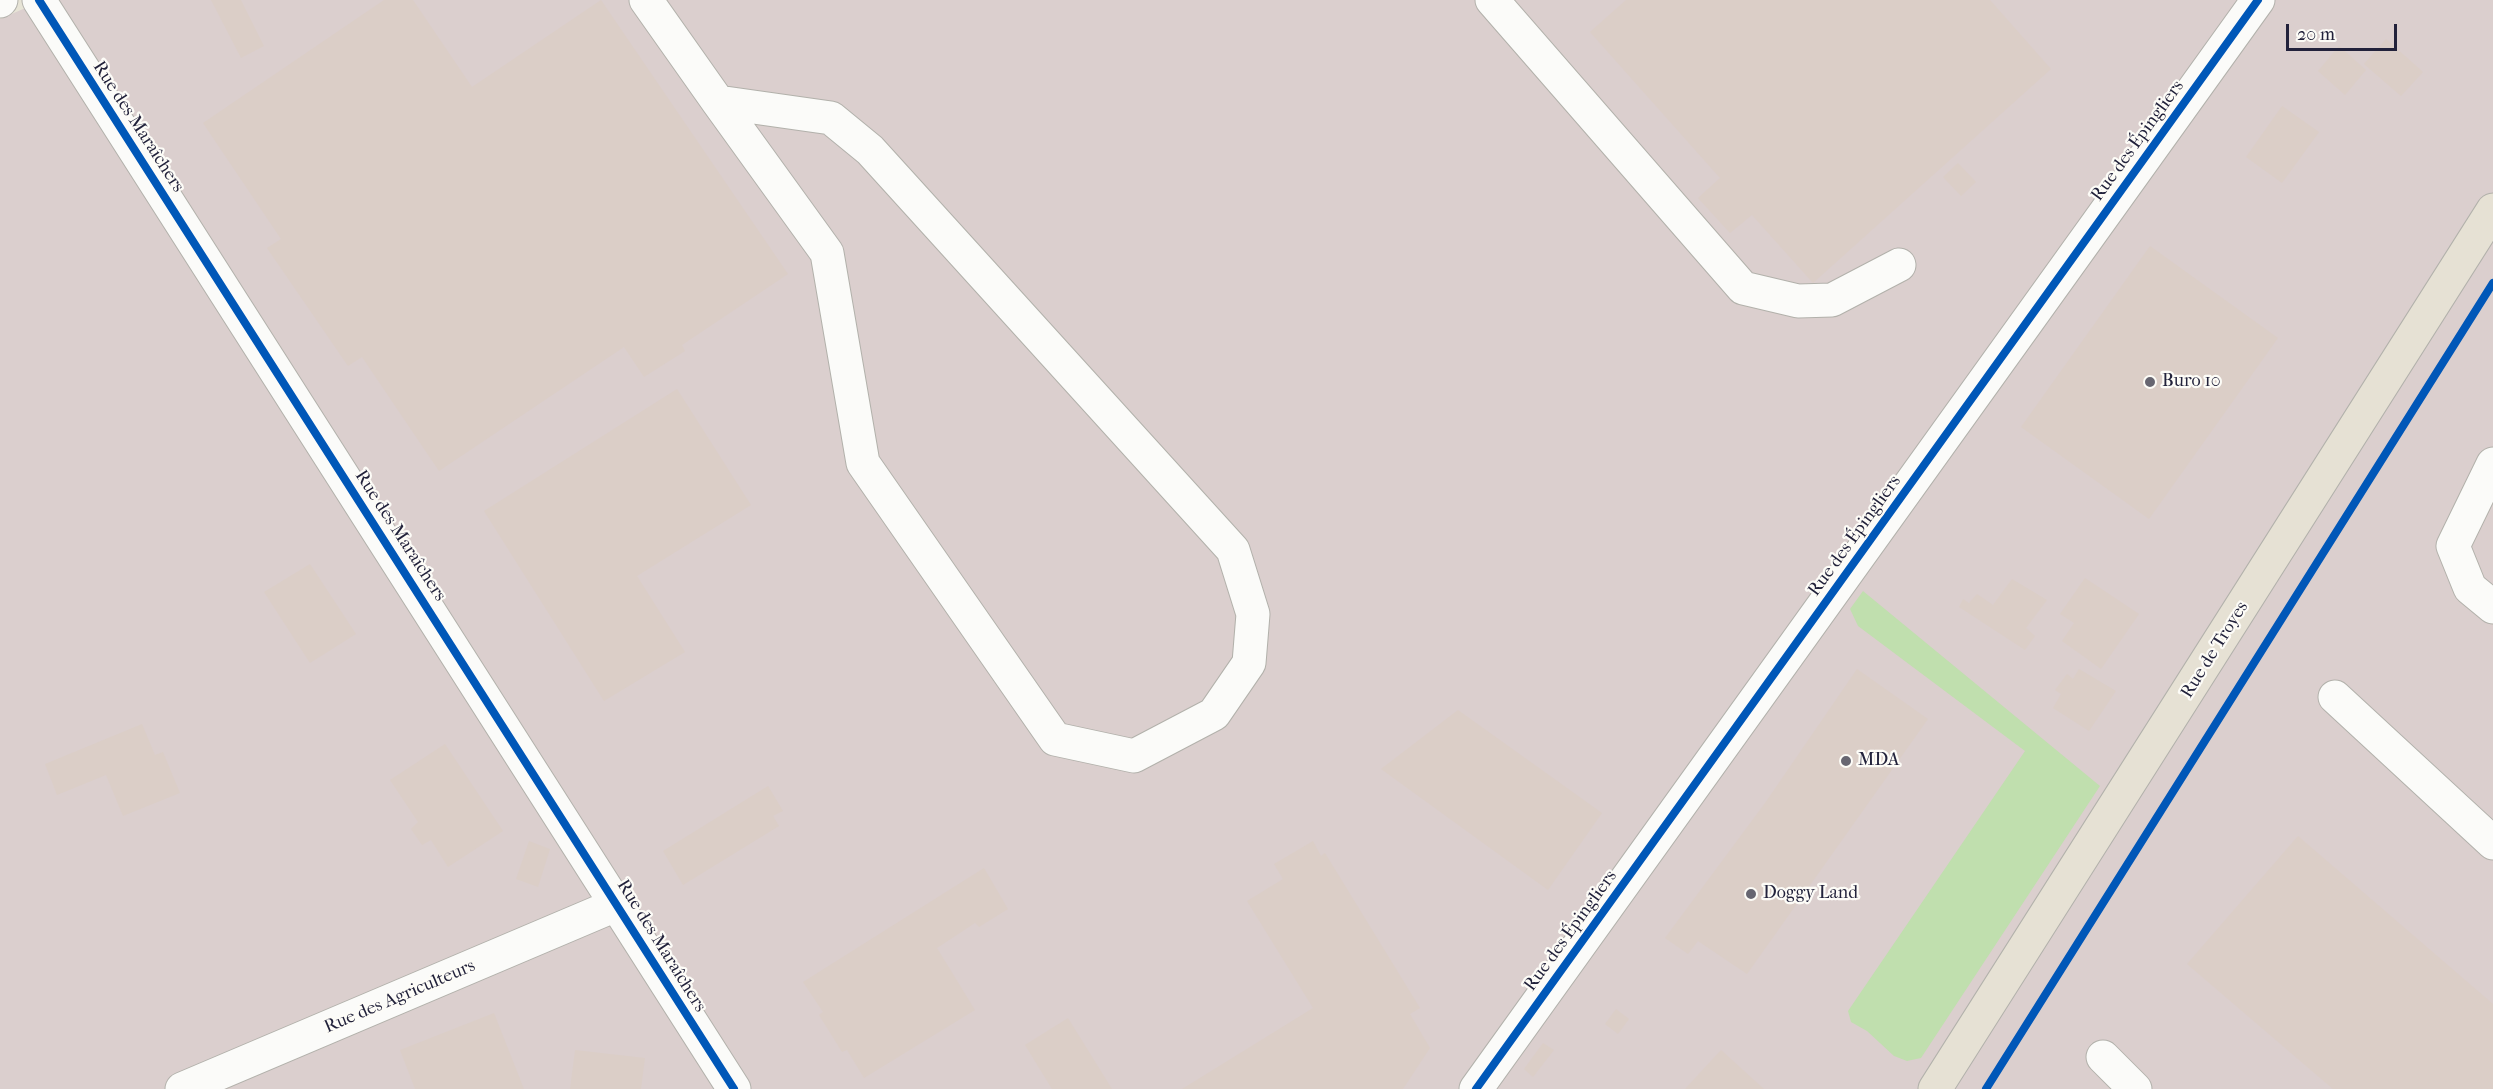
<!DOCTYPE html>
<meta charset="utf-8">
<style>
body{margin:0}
#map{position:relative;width:2493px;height:1089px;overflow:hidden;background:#e7e4d6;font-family:"IM FELL French Canon",serif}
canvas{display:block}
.scale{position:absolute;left:2286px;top:24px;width:111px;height:27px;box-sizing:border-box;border:3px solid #22223b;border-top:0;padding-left:8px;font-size:18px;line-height:21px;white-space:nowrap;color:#22223b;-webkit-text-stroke:4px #fdfcf7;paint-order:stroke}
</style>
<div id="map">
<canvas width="2493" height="1089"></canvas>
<div class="scale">20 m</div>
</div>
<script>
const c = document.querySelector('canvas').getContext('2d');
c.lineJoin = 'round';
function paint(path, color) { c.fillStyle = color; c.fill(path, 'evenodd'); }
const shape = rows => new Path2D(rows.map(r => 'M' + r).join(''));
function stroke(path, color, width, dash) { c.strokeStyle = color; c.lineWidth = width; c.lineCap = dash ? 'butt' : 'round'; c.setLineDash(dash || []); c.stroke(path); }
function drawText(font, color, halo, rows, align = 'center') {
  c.font = font + ' "IM FELL French Canon",serif'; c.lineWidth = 4.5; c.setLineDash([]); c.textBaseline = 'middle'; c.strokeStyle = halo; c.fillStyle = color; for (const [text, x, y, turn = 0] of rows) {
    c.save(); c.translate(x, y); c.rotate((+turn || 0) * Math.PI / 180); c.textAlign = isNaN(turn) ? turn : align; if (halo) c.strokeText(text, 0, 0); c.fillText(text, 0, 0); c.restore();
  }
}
paint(shape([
 [44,0,2493,0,2493,1089,0,1089,0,19]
]), '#dbcfce');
paint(shape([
 [1863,591,2100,786,1921,1058,1907,1061,1894,1056,1867,1031,1851,1022,1848,1011,2025,751,1858,626,1850,609]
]), '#c0dfae');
paint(shape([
 [211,0,241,0,264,46,241,58],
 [384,0,413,0,472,87,601,0,788,274,682,345,685,351,644,377,624,347,439,471,362,357,348,366,267,248,281,239,203,123],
 [1626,0,1990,0,2051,69,1813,283,1752,215,1730,233,1698,198,1720,178,1590,32],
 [2386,39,2423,72,2401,96,2364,64],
 [2339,46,2366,70,2345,95,2318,71],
 [2282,106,2319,132,2282,183,2246,157],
 [1958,163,1976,182,1961,196,1943,177],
 [2150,246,2278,338,2149,519,2021,427],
 [677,389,751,505,637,576,685,652,604,701,484,511],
 [310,564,356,634,310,663,264,592],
 [2085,578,2139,614,2101,669,2062,641,2074,623,2060,614],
 [2012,579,2047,600,2026,628,2035,636,2025,650,1959,607,1963,599,1969,603,1977,594,1993,605],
 [1857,669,1928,719,1747,974,1698,941,1688,954,1665,938,1765,803],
 [2079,669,2116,691,2089,731,2053,708,2061,694,2055,690,2067,674,2073,679],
 [1458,710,1602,813,1548,890,1381,769],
 [142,724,155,755,163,752,180,793,123,816,106,775,57,795,45,764],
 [445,744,503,831,448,867,431,840,422,845,411,829,418,822,390,780],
 [768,786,783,811,773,816,779,826,683,885,663,851],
 [2298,836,2493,1004,2493,1089,2333,1089,2187,964],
 [529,841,550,849,538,887,516,879],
 [1313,841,1321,856,1325,853,1420,1008,1410,1014,1430,1048,1403,1089,1182,1089,1313,1008,1247,901,1283,879,1274,864],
 [984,868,1008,909,979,927,975,923,937,948,975,1010,864,1078,847,1050,842,1052,819,1015,823,1012,803,982],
 [1616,1009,1629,1019,1618,1034,1605,1024],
 [494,1013,524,1089,415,1089,400,1050],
 [1068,1018,1112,1089,1052,1089,1025,1045],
 [1543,1043,1554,1050,1533,1077,1524,1069],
 [575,1050,645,1058,641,1089,570,1089],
 [1721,1050,1764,1089,1685,1089]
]), '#dbcec7');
const minor = shape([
 [39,0,734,1089],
 [646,0,718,102,827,253,863,463,1055,739,1134,756,1214,714,1249,663,1253,614,1233,550,870,150,831,118,718,102],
 [1492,0,1743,288,1798,301,1832,300,1899,265],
 [0,1,1,0],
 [2493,464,2453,546,2470,588,2493,607],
 [2335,697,2493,843],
 [2103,1057,2135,1089],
 [182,1089,618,904],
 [1476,1089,2258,0]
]);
const major = shape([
 [1935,1089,2493,210]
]);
stroke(minor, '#b2b1ab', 35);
stroke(major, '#b2b1ab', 35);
stroke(minor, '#fbfbf9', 33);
stroke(major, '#e6e1d4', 33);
stroke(shape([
 [39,0,734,1089],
 [1476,1089,2258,0],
 [1986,1089,2493,283]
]), '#0057b8', 8);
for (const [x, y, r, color] of [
 [2150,382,6,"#676671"],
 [1846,761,6,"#676671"],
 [1751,894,6,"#676671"]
]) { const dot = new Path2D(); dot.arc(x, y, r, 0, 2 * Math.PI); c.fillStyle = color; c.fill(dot); stroke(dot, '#fdfcf7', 2); }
drawText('18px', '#22223b', '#fdfcf7', [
 ["Rue des Maraîchers",138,127,57],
 ["Rue des Épingliers",2138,141,-54],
 ["Rue des Maraîchers",400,536,57],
 ["Rue des Épingliers",1855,536,-54],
 ["Rue de Troyes",2215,650,-58],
 ["Rue des Épingliers",1571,931,-54],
 ["Rue des Maraîchers",661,946,58],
 ["Rue des Agriculteurs",400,997,-23]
]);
drawText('18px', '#22223b', '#fdfcf7', [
 ["Buro 10",2162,382],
 ["MDA",1858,761],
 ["Doggy Land",1763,894]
], 'left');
</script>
